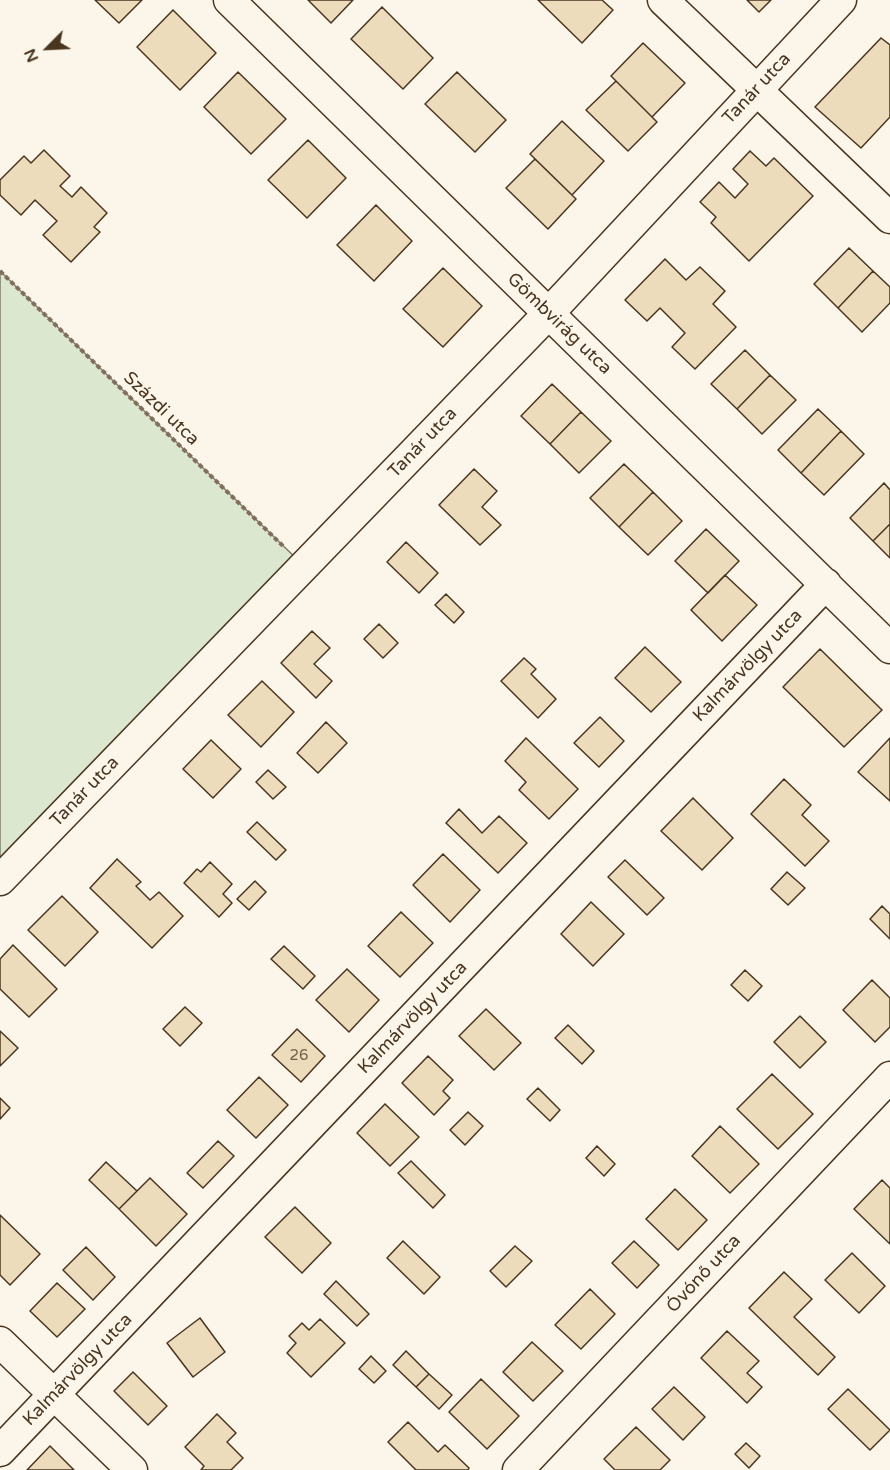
<!DOCTYPE html>
<meta charset="utf-8">
<style>
body{margin:0}
#map{position:relative;width:890px;height:1470px;overflow:hidden;background:#fbf6e9;font-family:"Varela Round",sans-serif}
canvas{display:block}
.north{position:absolute;left:18px;top:18px;width:60px;height:60px;-webkit-text-stroke:4px #fbf6e9;paint-order:stroke;rotate:246deg;font-size:16px;font-weight:700;line-height:24px;text-align:center;color:#4a3520}
.north::after{content:'';display:block;margin:auto;width:21px;height:27px;background:#4a3520;clip-path:polygon(50% 0,100% 100%,50% 72%,0 100%)}
</style>
<div id="map">
<canvas width="890" height="1470"></canvas>
<div class="north">N</div>
</div>
<script>
const c = document.querySelector('canvas').getContext('2d');
c.lineJoin = 'round';
function paint(path, color) { c.fillStyle = color; c.fill(path, 'evenodd'); }
const shape = rows => new Path2D(rows.map(r => 'M' + r).join(''));
function stroke(path, color, width, dash) { c.strokeStyle = color; c.lineWidth = width; c.lineCap = dash ? 'butt' : 'round'; c.setLineDash(dash || []); c.stroke(path); }
function drawText(font, color, halo, rows, align = 'center') {
  c.font = font + ' "Varela Round",sans-serif'; c.lineWidth = 4.5; c.setLineDash([]); c.textBaseline = 'middle'; c.strokeStyle = halo; c.fillStyle = color; for (const [text, x, y, turn = 0] of rows) {
    c.save(); c.translate(x, y); c.rotate((+turn || 0) * Math.PI / 180); c.textAlign = isNaN(turn) ? turn : align; if (halo) c.strokeText(text, 0, 0); c.fillText(text, 0, 0); c.restore();
  }
}
const green = shape([
 [0,271,304,566,0,880,0,271]
]);
paint(green, '#dce7d0');
stroke(green, '#887966', 1.5);
const building = shape([
 [95,0,142,0,119,23,95,0],
 [308,0,353,0,331,23,308,0],
 [538,0,602,0,613,10,582,43,538,0],
 [747,0,771,0,759,12,747,0],
 [382,7,433,58,403,89,351,39,382,7],
 [173,10,216,53,180,90,137,47,173,10],
 [881,38,890,45,890,117,861,148,815,107,881,38],
 [643,43,685,83,652,117,611,76,643,43],
 [238,72,286,119,251,154,204,107,238,72],
 [457,72,506,120,475,152,425,104,457,72],
 [616,81,657,122,628,151,586,110,616,81],
 [562,121,604,161,572,195,530,154,562,121],
 [308,140,346,178,307,218,268,180,308,140],
 [44,150,70,176,60,186,72,197,81,187,107,213,94,227,100,232,71,262,43,235,57,221,35,200,21,215,0,195,0,180,24,156,31,163,44,150],
 [750,151,766,166,774,158,813,196,749,261,711,223,716,217,700,202,719,182,735,198,748,184,733,169,750,151],
 [535,159,576,199,548,229,506,188,535,159],
 [376,205,412,241,374,281,337,245,376,205],
 [849,248,873,271,838,308,814,284,849,248],
 [665,259,686,280,700,267,725,291,713,304,736,327,695,369,672,347,685,333,660,308,647,321,625,300,665,259],
 [443,268,482,306,443,347,403,309,443,268],
 [873,271,890,287,890,303,862,332,838,308,873,271],
 [745,350,770,375,737,409,711,384,745,350],
 [770,375,796,400,762,434,737,409,770,375],
 [552,384,581,412,550,444,521,416,552,384],
 [818,409,841,431,801,473,778,450,818,409],
 [581,412,611,441,579,473,550,444,581,412],
 [841,431,864,454,824,495,801,473,841,431],
 [624,464,653,492,619,527,590,498,624,464],
 [474,469,497,491,482,507,501,525,480,545,439,505,474,469],
 [884,483,890,490,890,524,873,541,850,518,884,483],
 [653,492,682,521,648,555,619,527,653,492],
 [890,524,890,558,873,541,890,524],
 [706,529,739,561,708,593,675,561,706,529],
 [406,542,438,573,419,593,387,562,406,542],
 [725,575,757,605,722,641,691,610,725,575],
 [446,594,464,612,454,623,435,605,446,594],
 [379,624,398,643,383,658,364,639,379,624],
 [312,631,330,648,314,664,332,681,316,698,281,663,312,631],
 [645,647,681,682,651,712,615,678,645,647],
 [820,649,882,710,844,747,783,687,820,649],
 [524,658,536,669,531,674,556,699,538,718,501,681,524,658],
 [262,681,294,712,261,747,228,715,262,681],
 [600,717,624,741,599,767,574,743,600,717],
 [326,722,347,743,318,773,297,753,326,722],
 [526,738,578,789,549,819,519,790,526,782,505,761,526,738],
 [890,738,890,801,858,772,890,738],
 [211,740,241,769,213,798,183,769,211,740],
 [268,770,286,787,273,799,256,782,268,770],
 [784,779,811,805,802,815,829,841,805,866,751,814,784,779],
 [693,798,733,838,702,870,661,831,693,798],
 [459,809,482,833,499,816,527,843,498,873,446,823,459,809],
 [257,822,286,850,276,860,247,832,257,822],
 [443,854,480,890,450,922,413,885,443,854],
 [117,859,141,882,136,886,150,900,159,892,183,916,152,948,90,888,117,859],
 [625,860,664,898,647,915,608,877,625,860],
 [210,862,232,884,223,894,232,903,219,917,184,883,197,869,201,872,210,862],
 [787,872,805,888,788,905,771,889,787,872],
 [255,881,266,892,249,910,237,899,255,881],
 [62,896,98,932,65,966,28,930,62,896],
 [591,902,624,934,593,966,561,934,591,902],
 [882,906,890,914,890,939,870,919,882,906],
 [401,912,433,943,400,977,368,946,401,912],
 [13,945,57,989,29,1017,0,989,0,959,13,945],
 [284,946,315,976,303,989,271,959,284,946],
 [347,969,379,1000,349,1032,316,1000,347,969],
 [745,970,762,986,748,1001,731,985,745,970],
 [872,980,890,998,890,1027,875,1042,843,1010,872,980],
 [185,1007,202,1023,180,1046,163,1029,185,1007],
 [486,1009,521,1043,494,1070,459,1036,486,1009],
 [800,1016,826,1042,800,1068,774,1042,800,1016],
 [568,1025,594,1051,582,1064,555,1038,568,1025],
 [297,1029,325,1056,301,1082,272,1055,297,1029],
 [0,1031,18,1048,0,1066,0,1031],
 [428,1056,453,1080,443,1091,450,1098,434,1115,402,1083,428,1056],
 [772,1074,813,1114,778,1149,737,1109,772,1074],
 [259,1077,288,1105,256,1138,227,1110,259,1077],
 [538,1088,560,1110,550,1121,527,1099,538,1088],
 [0,1098,10,1108,0,1119,0,1098],
 [385,1104,419,1137,390,1166,357,1133,385,1104],
 [468,1112,483,1126,465,1145,450,1130,468,1112],
 [720,1126,759,1164,730,1193,692,1156,720,1126],
 [218,1141,234,1156,203,1188,187,1173,218,1141],
 [597,1146,615,1164,604,1176,586,1158,597,1146],
 [411,1161,445,1195,433,1208,398,1173,411,1161],
 [106,1162,137,1191,119,1209,89,1180,106,1162],
 [150,1178,187,1214,156,1246,119,1209,150,1178],
 [882,1180,890,1188,890,1244,854,1209,882,1180],
 [675,1189,707,1220,678,1250,646,1219,675,1189],
 [295,1207,331,1243,302,1273,265,1237,295,1207],
 [0,1215,40,1254,10,1285,0,1275,0,1215],
 [403,1241,440,1277,424,1294,387,1258,403,1241],
 [634,1241,659,1265,637,1288,612,1263,634,1241],
 [515,1246,532,1261,506,1287,490,1271,515,1246],
 [86,1247,115,1277,93,1300,63,1270,86,1247],
 [852,1253,885,1286,859,1313,825,1280,852,1253],
 [784,1272,812,1299,794,1317,835,1357,818,1375,749,1308,784,1272],
 [336,1281,369,1314,357,1326,324,1294,336,1281],
 [57,1283,85,1309,57,1337,30,1311,57,1283],
 [590,1289,615,1314,581,1349,555,1325,590,1289],
 [200,1318,225,1352,193,1377,167,1343,200,1318],
 [320,1319,345,1343,311,1377,287,1353,296,1343,289,1336,302,1323,309,1330,320,1319],
 [727,1331,759,1361,747,1373,762,1387,747,1403,701,1358,727,1331],
 [532,1342,563,1371,533,1401,503,1372,532,1342],
 [406,1351,429,1374,416,1387,393,1365,406,1351],
 [371,1356,386,1371,374,1383,359,1369,371,1356],
 [133,1372,167,1406,148,1425,114,1391,133,1372],
 [429,1374,452,1395,439,1409,416,1387,429,1374],
 [481,1379,519,1416,487,1449,449,1412,481,1379],
 [674,1387,705,1417,683,1440,652,1409,674,1387],
 [848,1389,890,1430,870,1450,828,1409,848,1389],
 [217,1414,236,1433,227,1442,243,1458,231,1470,201,1470,204,1466,185,1447,217,1414],
 [408,1422,438,1452,445,1445,469,1468,468,1470,416,1470,388,1442,408,1422],
 [636,1427,670,1460,660,1470,615,1470,604,1459,636,1427],
 [746,1443,760,1456,749,1468,735,1454,746,1443],
 [50,1446,74,1470,27,1470,50,1446]
]);
paint(building, '#ecdcbc');
stroke(building, '#4a3520', 1.5);
const minor = shape([
 [229,0,890,648],
 [663,0,890,218],
 [0,880,548,314,841,0],
 [0,1342,132,1470],
 [0,1451,826,584],
 [518,1470,890,1077]
]);
stroke(minor, '#4a3520', 33);
stroke(shape([
 [0,271,284,547]
]), '#7f6f5c', 4, [4.5, 3]);
stroke(minor, '#fbf6e9', 30);
drawText('15px', '#725f47', null, [
 ["26",299,1056]
]);
drawText('18px', '#4a3520', '#fbf6e9', [
 ["Tanár utca",757,89,-47],
 ["Gömbvirág utca",559,324,44],
 ["Százdi utca",161,409,44],
 ["Tanár utca",423,443,-46],
 ["Kalmárvölgy utca",748,666,-46],
 ["Tanár utca",85,792,-46],
 ["Kalmárvölgy utca",413,1018,-46],
 ["Óvónő utca",704,1274,-47],
 ["Kalmárvölgy utca",78,1370,-46]
]);
</script>
